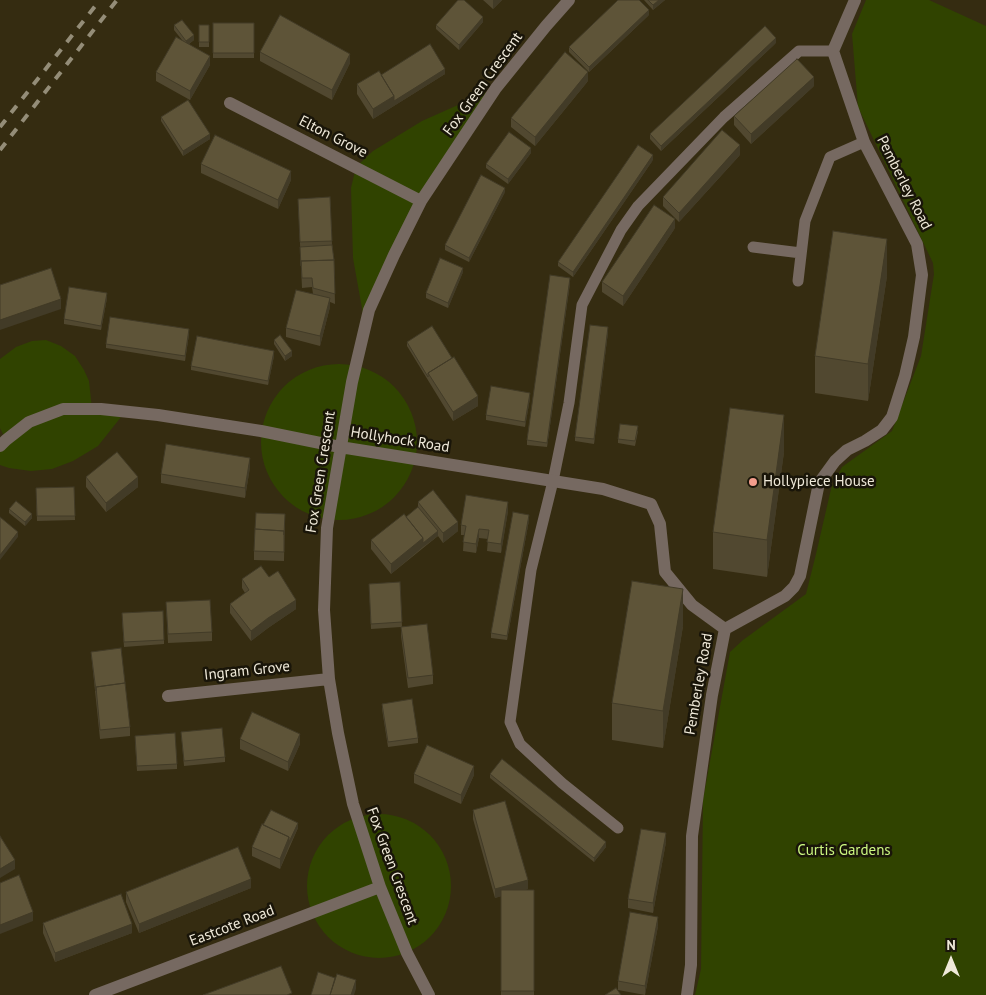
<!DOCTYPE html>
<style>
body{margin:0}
#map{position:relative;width:986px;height:995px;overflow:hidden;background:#352c11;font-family:"PT Sans",sans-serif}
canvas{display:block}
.north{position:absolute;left:926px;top:935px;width:50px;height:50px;-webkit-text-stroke:4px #191509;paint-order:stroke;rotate:0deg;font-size:14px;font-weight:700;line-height:20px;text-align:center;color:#efe9d9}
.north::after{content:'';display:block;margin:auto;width:18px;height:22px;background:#efe9d9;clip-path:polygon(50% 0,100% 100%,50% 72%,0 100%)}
</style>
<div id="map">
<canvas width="986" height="995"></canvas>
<div class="north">N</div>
</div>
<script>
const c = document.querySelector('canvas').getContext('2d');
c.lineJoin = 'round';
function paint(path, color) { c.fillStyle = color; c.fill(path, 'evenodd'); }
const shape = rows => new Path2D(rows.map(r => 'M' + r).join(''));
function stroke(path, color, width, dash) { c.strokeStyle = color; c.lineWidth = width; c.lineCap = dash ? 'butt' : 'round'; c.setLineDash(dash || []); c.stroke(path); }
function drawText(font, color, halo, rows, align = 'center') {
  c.font = font + ' "PT Sans",sans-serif'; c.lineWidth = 5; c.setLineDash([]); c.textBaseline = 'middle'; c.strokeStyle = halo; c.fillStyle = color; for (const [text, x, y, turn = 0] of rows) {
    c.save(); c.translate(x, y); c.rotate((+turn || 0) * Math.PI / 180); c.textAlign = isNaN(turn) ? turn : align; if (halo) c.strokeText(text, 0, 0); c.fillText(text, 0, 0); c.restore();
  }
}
paint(shape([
 [866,0,929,0,986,26,986,995,695,995,701,969,703,800,730,652,743,640,806,594,816,554,831,489,842,467,892,431,921,356,934,274,933,263,858,107,852,34],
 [496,88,421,201,365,325,353,258,351,188,356,167,373,151,422,121],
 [46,340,61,346,75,356,84,370,89,381,92,409,125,412,98,446,73,461,52,469,31,471,9,468,0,465,0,446,6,440,0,428,0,359,16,347,32,341],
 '261 442a78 78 0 1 1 156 0a78 78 0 1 1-156 0Z',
 '307 886a72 72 0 1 1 144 0a72 72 0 1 1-144 0Z'
]), '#304300');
stroke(shape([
 [753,247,801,253],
 [798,281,805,221,830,157,864,142],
 [618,828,562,783,520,744,510,722,531,570,553,481,569,403,582,305,621,230,638,206,724,117,799,51,833,51]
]), '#766961', 11);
stroke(shape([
 [230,103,421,201],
 [0,446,6,440,29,422,63,409,101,409,158,415,261,431,340,447,603,489,651,504,660,524,665,572,692,605,725,629],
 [168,696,329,679],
 [95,995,380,887],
 [429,995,407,953,380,887,353,804,338,733,329,679,324,610,327,528,352,382,369,310,394,255,421,201,496,88,546,26,569,0],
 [687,995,691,965,692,836,712,695,725,629,785,596,794,587,800,576,819,483,835,461,847,450,865,441,882,430,892,417,905,376,914,337,922,275,917,244,864,142,833,51,855,0]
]), '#766961', 12);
stroke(shape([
 [0,127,100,0],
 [0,150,117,0]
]), '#948d78', 4, [9, 9]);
paint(shape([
 [483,0,502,0,493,9],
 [644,0,665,0,653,10],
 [649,15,589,72,569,52,569,47],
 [483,22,459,50,436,29,436,25],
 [213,23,254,23,254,58,213,58],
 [174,25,194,40,189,44,210,65,190,100,156,81,156,72,182,40,174,30],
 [199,25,209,25,209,47,199,47],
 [776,43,661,151,650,139,650,134],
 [260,52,350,63,332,100,260,61],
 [445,74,373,119,357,94,357,84,381,75],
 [588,81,535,146,511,127,511,118],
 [814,86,751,144,734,125,734,116],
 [161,117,210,139,183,156,161,121],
 [531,153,508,184,486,168,486,164],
 [740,155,679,222,663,206,663,197],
 [653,160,573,277,558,266,558,262],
 [201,164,291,180,278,209,201,173],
 [505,192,469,262,445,250,445,245],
 [330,197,332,245,334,260,335,304,330,302,330,307,320,346,286,337,286,328,313,294,312,287,302,288,298,199],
 [675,228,623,306,602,292,602,282],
 [463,272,448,308,426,298,426,293],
 [887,276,868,401,815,393,815,356],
 [570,283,547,447,527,445,527,440],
 [107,298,101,330,64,324,64,319],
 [608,332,594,444,575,441,575,437],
 [189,334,185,361,106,348,106,344],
 [274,340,292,356,285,361,274,344],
 [407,342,478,406,453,421,407,346],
 [274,356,268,385,191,370,191,366],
 [530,398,525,427,486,420,486,415],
 [638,431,635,446,618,443,618,439],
 [784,452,767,577,713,569,713,532],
 [250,467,245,498,161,483,161,474],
 [86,477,138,487,106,512,86,487],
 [74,487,75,520,37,521,36,488],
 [418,502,458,531,443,543,438,536,391,574,371,549,371,540,406,517,418,507],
 [9,509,32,518,25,526,9,513],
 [508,511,501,553,487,551,488,539,479,538,476,553,463,551,464,535,461,535,461,525],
 [285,514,284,561,254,560,254,551],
 [529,520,507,640,491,638,491,633],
 [269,577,296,609,268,628,251,641,230,613,230,604,245,593,242,588,242,579],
 [400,582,402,627,433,675,433,684,408,688,401,636,401,627,371,629,369,584],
 [166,602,212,632,212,641,168,643],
 [122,618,164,640,164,644,124,647],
 [683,626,663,748,612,740,612,703],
 [91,652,130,727,130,736,100,739],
 [382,704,418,738,418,743,388,747,382,709],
 [181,732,225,757,225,762,184,766],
 [240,739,300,744,288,771,240,749],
 [135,741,177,764,177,769,137,771],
 [414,774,474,775,461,804,414,783],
 [490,774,606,847,594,862,490,778],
 [473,810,528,889,524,890,534,890,534,995,501,995,501,896,495,898,473,819],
 [263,825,298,828,280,869,252,856,252,847],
 [666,842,653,913,628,908,628,899],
 [251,888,139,933,126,902,126,892],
 [43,923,132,933,55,962,43,933],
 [658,926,645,995,618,990,618,981]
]), '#514830');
paint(shape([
 [493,0,502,0,493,9],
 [659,0,665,0,653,10,653,5],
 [649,10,649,15,589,72,589,67],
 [483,17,483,22,459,50,459,45],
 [194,35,194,40,186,46,186,41],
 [776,38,776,43,661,151,661,146],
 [350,54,350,63,332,100,332,90],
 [210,56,210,65,190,100,190,91],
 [445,69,445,74,373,119,373,109,394,96],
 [588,72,588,81,535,146,535,137],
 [814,77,814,86,751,144,751,134],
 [210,134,210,139,183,156,183,151],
 [740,145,740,155,679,222,679,213],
 [531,148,531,153,508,184,508,179],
 [653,155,653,160,573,277,573,272],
 [291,171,291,180,278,209,278,200],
 [505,188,505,192,469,262,469,258],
 [675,219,675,228,623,306,623,296],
 [887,239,887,276,868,401,868,364],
 [463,268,463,272,448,308,448,303],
 [570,278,570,283,547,447,547,443],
 [107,293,107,298,101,330,101,326],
 [330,298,330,307,320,346,320,336],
 [61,299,61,309,0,330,0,320],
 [608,327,608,332,594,444,594,439],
 [189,329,189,334,185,361,185,356],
 [274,351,274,356,268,385,268,381],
 [292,351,292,356,285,361,285,356],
 [530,393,530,398,525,427,525,422],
 [478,396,478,406,453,421,453,412],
 [784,415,784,452,767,577,767,540],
 [250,458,250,467,245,498,245,488],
 [138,477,138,487,106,512,106,503],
 [508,502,508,511,501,553,501,544],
 [32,514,32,518,25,526,25,522],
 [529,515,529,520,507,640,507,636],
 [458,522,458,531,443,543,443,533],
 [479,529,479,538,476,553,476,544],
 [438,531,438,536,423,547,423,543],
 [18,532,18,537,0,560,0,555],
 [423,538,423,547,391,574,391,564],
 [683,589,683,626,663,748,663,711],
 [296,600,296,609,268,628,251,641,251,631,268,618],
 [300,734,300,744,288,771,288,762],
 [474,766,474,775,461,804,461,795],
 [298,823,298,828,289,846,289,842],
 [666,833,666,842,653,913,653,903],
 [289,837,289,846,280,869,280,859],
 [606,842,606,847,594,862,594,858],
 [15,860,15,869,0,878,0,869],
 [251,879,251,888,139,933,139,924],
 [528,880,528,889,495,898,495,889],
 [33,912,33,921,0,934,0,925],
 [658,917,658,926,645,995,645,986],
 [132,924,132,933,55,962,55,953],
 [356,980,356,989,354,995,351,995]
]), '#423b27');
const building = shape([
 [458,0,464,0,483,17,459,45,436,25,458,0],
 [618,0,639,0,649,10,589,67,569,47,618,0],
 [648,0,659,0,653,5,648,0],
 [280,15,350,54,332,90,260,52,280,15],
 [182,20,194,35,186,41,174,25,182,20],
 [213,23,254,23,254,53,213,53,213,23],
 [199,25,209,25,209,42,199,42,199,25],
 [765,26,776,38,661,146,650,134,765,26],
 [176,37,210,56,190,91,156,72,176,37],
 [430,44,445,69,394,101,394,96,381,75,430,44],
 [565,52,588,72,535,137,511,118,565,52],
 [797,59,814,77,751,134,734,116,797,59],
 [379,71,394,96,373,109,357,84,379,71],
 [188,100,210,134,183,151,161,117,188,100],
 [722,130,740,145,679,213,663,197,722,130],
 [509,132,531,148,508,179,486,164,509,132],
 [215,135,291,171,278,200,201,164,215,135],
 [638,145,653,155,573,272,558,262,638,145],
 [481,175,505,188,469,258,445,245,481,175],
 [330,197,332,241,300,242,298,199,330,197],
 [654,205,675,219,623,296,602,282,654,205],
 [833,231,887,239,868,364,815,356,833,231],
 [332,245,334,260,301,261,301,266,300,247,332,245],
 [440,258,463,268,448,303,426,293,440,258],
 [334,260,335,294,313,288,312,278,302,278,301,261,334,260],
 [51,268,61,299,0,320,0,285,51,268],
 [550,275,570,278,547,443,527,440,550,275],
 [69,287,107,293,101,326,64,319,69,287],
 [296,290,330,298,320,336,286,328,296,290],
 [110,317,189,329,185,356,106,344,110,317],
 [590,325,608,327,594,439,575,437,590,325],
 [432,326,452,358,428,373,428,377,407,342,432,326],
 [280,335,292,351,285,356,274,340,280,335],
 [197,336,274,351,268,381,191,366,197,336],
 [454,357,478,396,453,412,428,373,454,357],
 [491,386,530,393,525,422,486,415,491,386],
 [730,408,784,415,767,540,713,532,730,408],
 [620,424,638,426,635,441,618,439,620,424],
 [166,444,250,458,245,488,161,474,166,444],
 [117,452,138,477,106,503,86,477,117,452],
 [74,487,75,516,37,516,36,488,74,487],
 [433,490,458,522,443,533,418,502,433,490],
 [466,495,508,502,501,544,487,542,489,530,479,529,476,544,463,542,466,526,461,525,466,495],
 [16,501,32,514,25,522,9,509,16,501],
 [418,507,438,531,423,543,423,538,406,517,418,507],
 [513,512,529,515,507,636,491,633,513,512],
 [256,513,285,514,284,535,284,531,255,529,256,513],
 [404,514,423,538,391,564,371,540,404,514],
 [0,517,18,532,0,555,0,517],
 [255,529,284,531,284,552,254,551,255,529],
 [261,566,269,577,278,571,296,600,268,618,251,631,230,604,249,590,242,579,261,566],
 [632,581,683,589,663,711,612,703,632,581],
 [400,582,402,622,371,624,369,584,400,582],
 [210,600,212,632,168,634,166,602,210,600],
 [163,611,164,640,124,642,122,613,163,611],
 [427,624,433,675,408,678,401,627,427,624],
 [121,648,125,683,96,687,96,691,91,652,121,648],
 [125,683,130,727,100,730,96,687,125,683],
 [412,699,418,738,388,742,382,704,412,699],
 [252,712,300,734,288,762,240,739,252,712],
 [222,728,225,757,184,761,181,732,222,728],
 [175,733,177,764,137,766,135,736,175,733],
 [427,745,474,766,461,795,414,774,427,745],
 [502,759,606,842,594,858,490,774,502,759],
 [505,801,528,880,495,889,473,810,505,801],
 [271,810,298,823,289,842,289,837,263,825,271,810],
 [262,824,289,837,280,859,252,847,262,824],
 [641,829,666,833,653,903,628,899,641,829],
 [0,836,15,860,0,869,0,836],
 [238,847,251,879,139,924,126,892,238,847],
 [19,875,33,912,0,925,0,883,19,875],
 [501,890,534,890,534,991,501,991,501,890],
 [121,894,132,924,55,953,43,923,121,894],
 [630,912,658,917,645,986,618,981,630,912],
 [281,966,292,993,287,995,203,995,281,966],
 [318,972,335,978,330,995,311,995,318,972],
 [337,974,356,980,351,995,330,995,337,974],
 [616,988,621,995,605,995,616,988]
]);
paint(building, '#5e5438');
stroke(building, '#423b27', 1);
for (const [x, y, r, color] of [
 [753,482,5,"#f49d8c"]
]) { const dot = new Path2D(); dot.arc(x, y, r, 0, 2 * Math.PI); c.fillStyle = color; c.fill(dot); stroke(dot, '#191509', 2); }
drawText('15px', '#efe9d9', '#191509', [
 ["Fox Green Crescent",483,84,-54],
 ["Elton Grove",333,137,27],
 ["Pemberley Road",904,183,63],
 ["Hollyhock Road",400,440,9],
 ["Fox Green Crescent",321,472,-81],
 ["Ingram Grove",247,671,-6],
 ["Pemberley Road",699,684,-80],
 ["Fox Green Crescent",392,866,70],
 ["Eastcote Road",232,926,-21]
]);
drawText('15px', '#efe9d9', '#191509', [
 ["Hollypiece House",763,482]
], 'left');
drawText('15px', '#cbf680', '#191509', [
 ["Curtis Gardens",844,851]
]);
</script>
